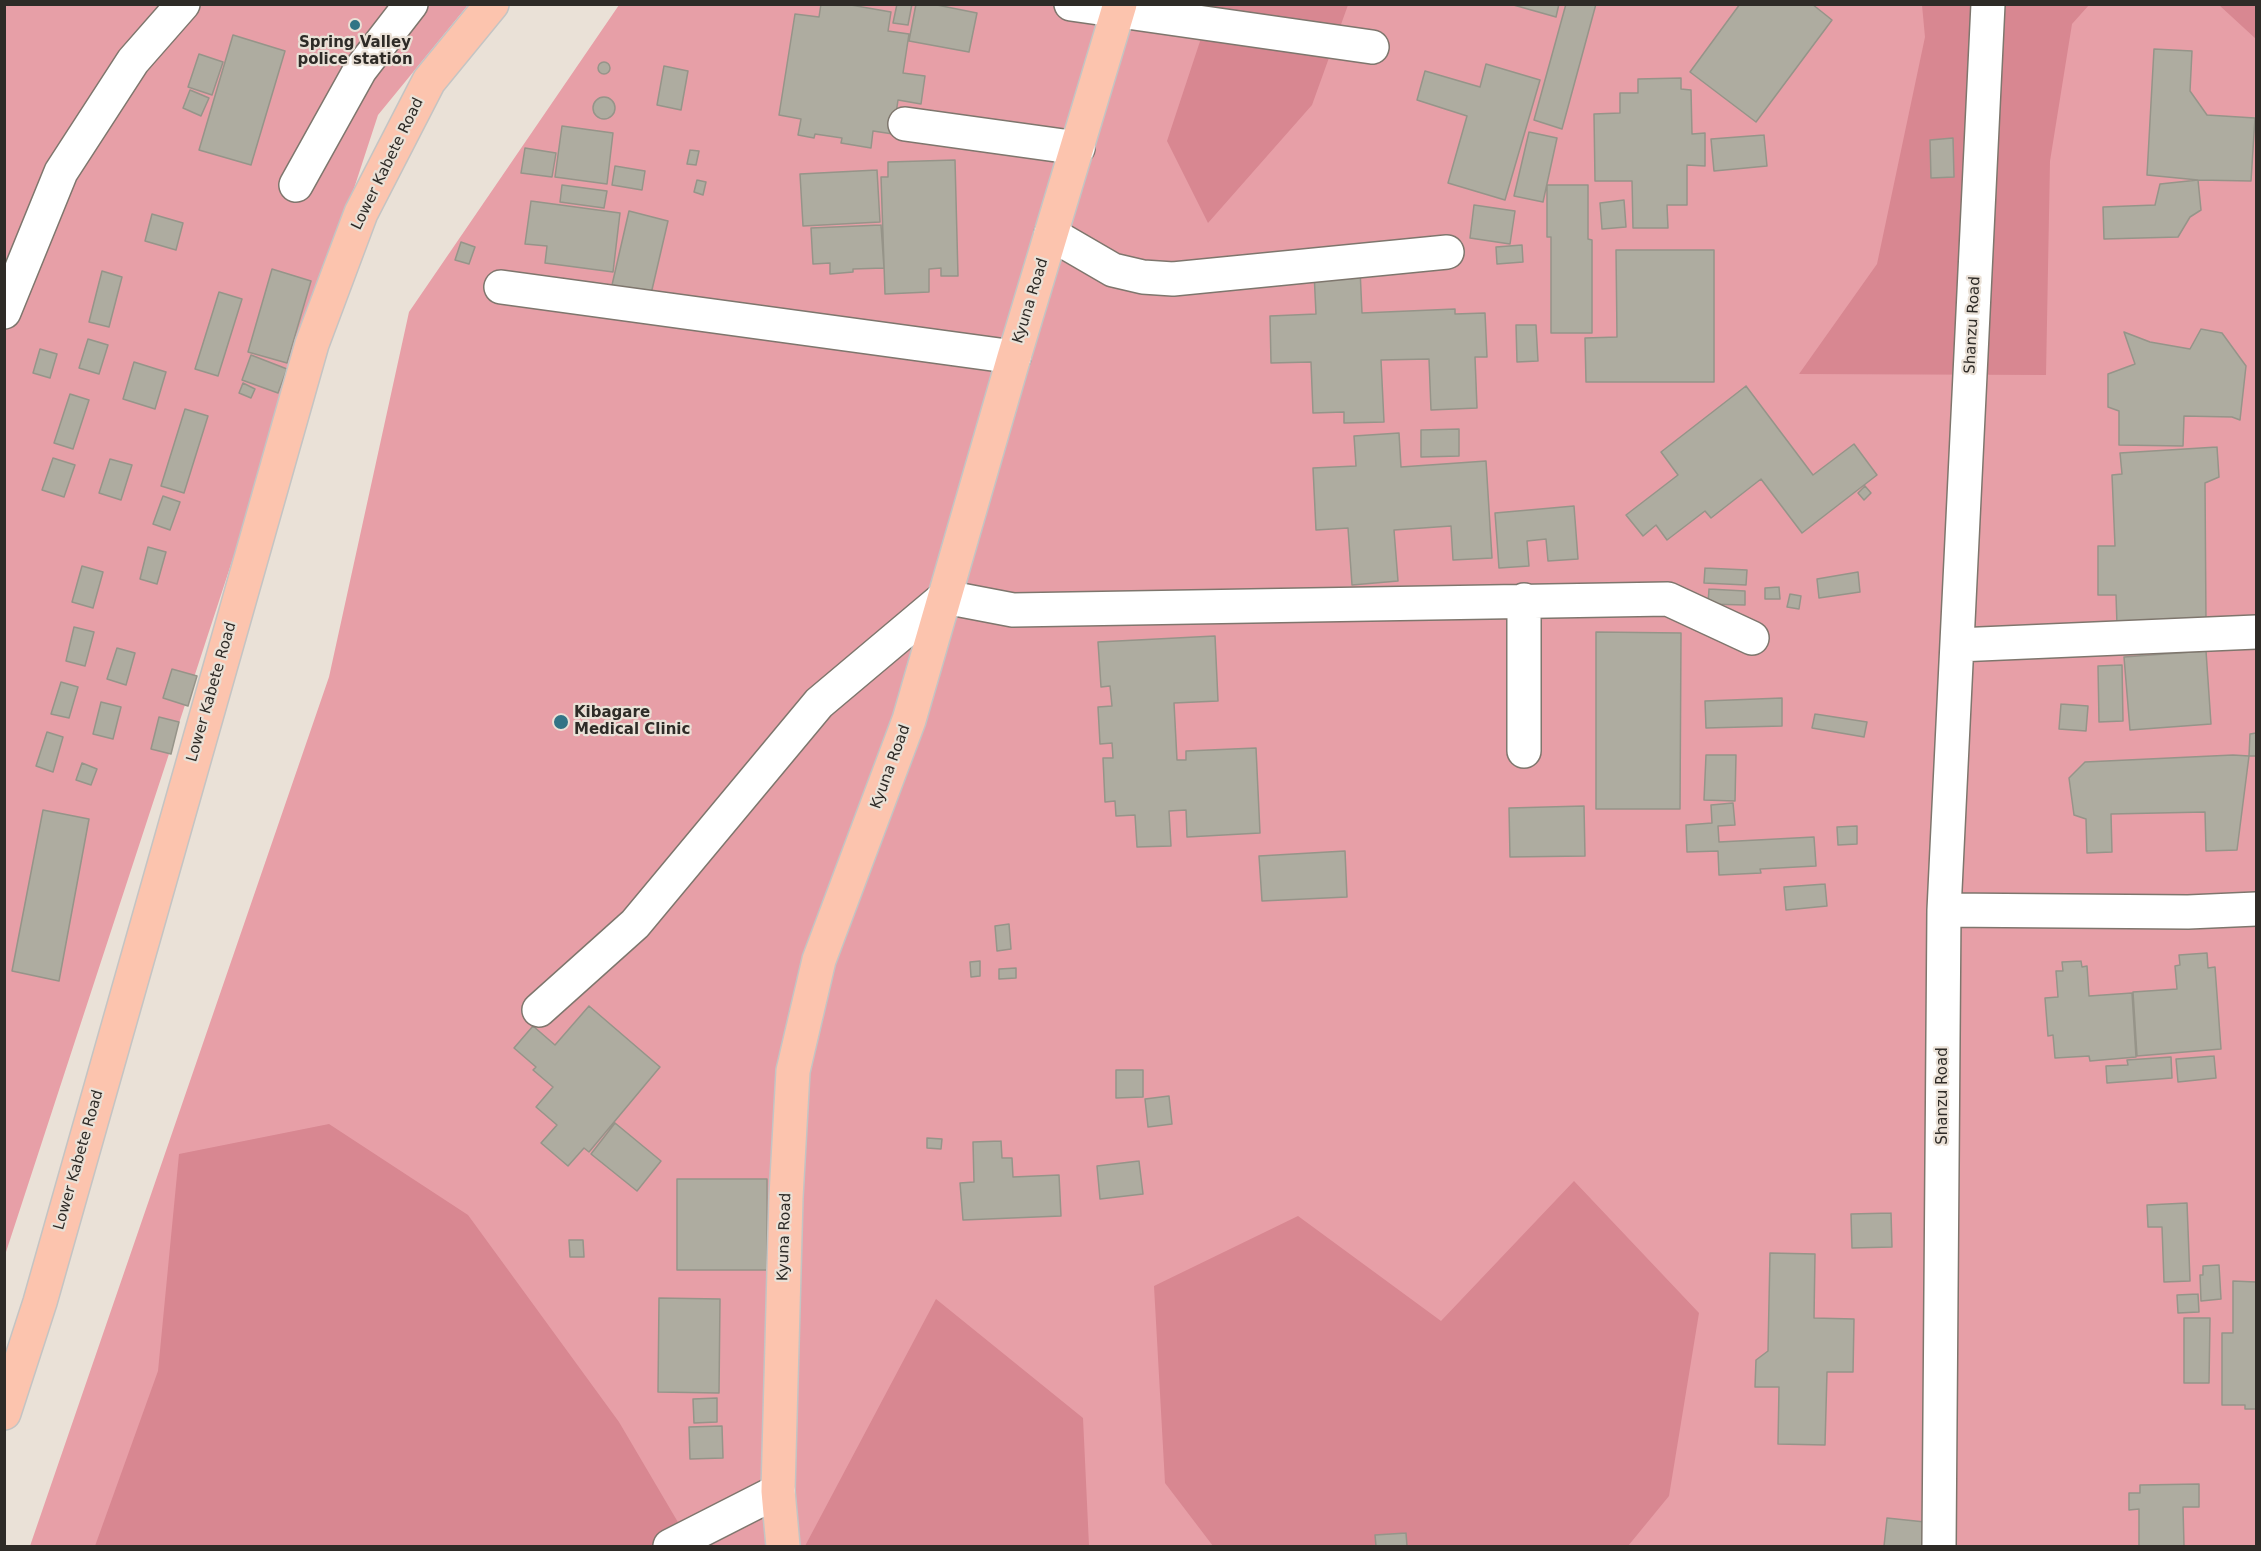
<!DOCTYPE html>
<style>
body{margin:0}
#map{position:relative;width:2261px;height:1551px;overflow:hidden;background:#eae1d7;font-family:"DejaVu Sans",sans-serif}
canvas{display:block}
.frame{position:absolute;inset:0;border:6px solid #2e2b27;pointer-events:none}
</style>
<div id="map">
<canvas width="2261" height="1551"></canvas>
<div class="frame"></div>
</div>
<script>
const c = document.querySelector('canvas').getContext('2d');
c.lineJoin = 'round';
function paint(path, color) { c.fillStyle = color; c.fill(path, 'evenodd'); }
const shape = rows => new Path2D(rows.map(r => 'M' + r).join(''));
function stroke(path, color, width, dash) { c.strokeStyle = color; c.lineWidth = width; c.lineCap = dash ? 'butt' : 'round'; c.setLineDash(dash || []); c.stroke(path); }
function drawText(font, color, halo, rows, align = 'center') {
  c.font = font + ' "DejaVu Sans",sans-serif'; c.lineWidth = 4.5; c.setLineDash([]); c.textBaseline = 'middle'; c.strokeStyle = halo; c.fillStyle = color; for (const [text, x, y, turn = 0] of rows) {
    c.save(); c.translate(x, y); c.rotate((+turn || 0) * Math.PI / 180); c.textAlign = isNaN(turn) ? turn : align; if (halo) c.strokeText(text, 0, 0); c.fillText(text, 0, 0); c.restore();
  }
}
paint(shape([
 [5,5,468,5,378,115,5,1255],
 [619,5,2256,5,2256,1546,30,1546,329,677,409,312]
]), '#e79fa7');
paint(shape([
 [1212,5,1348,5,1312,105,1208,223,1167,141],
 [1922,5,2089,5,2072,24,2050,161,2046,375,1799,374,1877,264,1925,37],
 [2219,5,2256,5,2256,39],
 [329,1124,468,1215,619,1422,692,1546,95,1546,158,1371,179,1154],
 [1574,1181,1699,1313,1669,1496,1628,1546,1213,1546,1165,1483,1154,1286,1298,1216,1441,1321],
 [936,1299,1083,1418,1089,1546,805,1546]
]), '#d88791');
const building = shape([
 [821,4,845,4,891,12,888,31,909,34,903,73,925,76,921,104,898,100,893,134,873,131,871,148,841,143,842,138,815,134,814,138,798,135,801,119,779,115,795,14,819,17,821,4],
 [897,4,912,4,908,25,893,23,897,4],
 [916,4,932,4,977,13,969,52,909,41,916,4],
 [1510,4,1559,4,1556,17,1510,4],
 [1566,4,1596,4,1562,129,1534,120,1566,4],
 [1740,4,1812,4,1832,20,1756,122,1690,72,1740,4],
 [233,35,285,51,251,165,199,150,233,35],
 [2154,49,2192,51,2190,91,2207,115,2255,118,2251,181,2198,180,2147,175,2154,49],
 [199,54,223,62,212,95,188,87,199,54],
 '598 68a6 6 0 1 1 12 0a6 6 0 1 1-12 0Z',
 [1486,64,1540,80,1505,200,1448,183,1467,116,1417,100,1425,71,1480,87,1486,64],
 [664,66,688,71,681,110,657,105,664,66],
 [1681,78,1681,89,1691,90,1692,134,1705,133,1705,166,1687,165,1687,205,1667,205,1668,228,1633,228,1632,181,1595,181,1594,114,1620,113,1620,93,1638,93,1638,79,1681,78],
 [190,90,209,98,201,116,183,108,190,90],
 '593 108a11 11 0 1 1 22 0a11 11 0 1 1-22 0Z',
 [562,126,613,133,607,184,555,177,562,126],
 [1529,132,1557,138,1543,202,1514,196,1529,132],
 [1764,135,1767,166,1714,171,1711,139,1764,135],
 [1953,138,1954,177,1931,178,1930,140,1953,138],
 [525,148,556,153,552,177,521,173,525,148],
 [690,150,699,151,696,165,687,164,690,150],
 [955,160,958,276,941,276,941,268,929,269,929,292,885,294,881,177,888,177,888,162,955,160],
 [615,166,645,171,642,190,612,185,615,166],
 [877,170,880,222,803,226,800,174,877,170],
 [697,180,706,182,703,195,694,192,697,180],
 [2198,180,2201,210,2190,217,2178,237,2104,239,2103,207,2155,205,2160,184,2198,180],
 [562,185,607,191,604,208,560,202,562,185],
 [1547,185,1588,185,1588,239,1592,240,1592,333,1551,333,1551,237,1547,237,1547,185],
 [1624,200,1626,227,1602,229,1600,203,1624,200],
 [531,201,620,213,613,272,545,263,547,246,525,244,531,201],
 [1474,205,1515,211,1510,244,1470,238,1474,205],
 [629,211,668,221,651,294,612,285,629,211],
 [152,214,183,223,176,250,145,241,152,214],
 [881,225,884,268,853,269,853,272,830,274,830,263,813,264,811,228,881,225],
 [461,242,475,247,469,264,455,260,461,242],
 [1522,245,1523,262,1497,264,1496,247,1522,245],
 [1616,250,1714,250,1714,382,1586,382,1585,338,1617,337,1616,250],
 [272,269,311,281,287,363,248,352,272,269],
 [1360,269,1362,313,1455,309,1455,314,1485,313,1487,357,1475,357,1477,408,1431,410,1429,359,1381,360,1384,422,1344,423,1344,412,1313,413,1311,362,1271,363,1270,316,1316,314,1314,272,1360,269],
 [102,271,122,277,109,327,89,322,102,271],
 [219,292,242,299,218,376,195,369,219,292],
 [1516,325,1536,325,1538,361,1517,362,1516,325],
 [2201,329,2222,333,2246,366,2240,420,2232,417,2184,416,2183,446,2119,445,2119,411,2108,407,2108,374,2135,364,2124,332,2150,342,2190,349,2201,329],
 [88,339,108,345,99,374,79,368,88,339],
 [40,349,57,354,50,378,33,373,40,349],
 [251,355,287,369,278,393,242,380,251,355],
 [134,362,166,372,155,409,123,399,134,362],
 [243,383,255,389,251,398,239,393,243,383],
 [1746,386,1813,475,1854,444,1877,475,1802,533,1761,479,1711,518,1705,511,1667,540,1656,525,1643,536,1626,515,1678,475,1661,452,1746,386],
 [70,394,89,400,73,449,54,443,70,394],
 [185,409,208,416,184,493,161,486,185,409],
 [1459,429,1459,456,1421,457,1421,430,1459,429],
 [1399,433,1401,467,1486,461,1492,558,1453,560,1451,526,1394,530,1398,581,1352,585,1348,528,1316,530,1313,468,1356,466,1354,436,1399,433],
 [2217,447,2219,477,2205,483,2206,624,2117,625,2116,595,2098,595,2098,546,2115,546,2112,475,2122,474,2120,453,2217,447],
 [53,458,75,465,64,497,42,490,53,458],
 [110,459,132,465,121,500,99,493,110,459],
 [1865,486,1871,493,1864,500,1858,493,1865,486],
 [163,496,180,502,170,530,153,524,163,496],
 [1574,506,1578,559,1548,561,1546,539,1527,541,1529,566,1499,568,1495,513,1574,506],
 [148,547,166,552,157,584,140,579,148,547],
 [82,566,103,572,93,608,72,602,82,566],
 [1705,568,1747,570,1746,585,1704,583,1705,568],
 [1858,572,1860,592,1819,598,1817,579,1858,572],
 [1779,587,1780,599,1765,599,1765,588,1779,587],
 [1709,589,1745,591,1745,605,1708,604,1709,589],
 [1790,594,1801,596,1799,609,1787,607,1790,594],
 [74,627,94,632,85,666,66,661,74,627],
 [1596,632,1681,633,1680,809,1596,809,1596,632],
 [1215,636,1218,701,1174,703,1177,760,1186,760,1186,751,1256,748,1260,833,1187,837,1186,810,1169,811,1171,846,1137,847,1135,815,1116,816,1115,801,1105,802,1103,758,1113,758,1112,743,1100,744,1098,707,1112,706,1110,686,1101,687,1098,642,1215,636],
 [117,648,135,653,126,685,107,679,117,648],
 [2206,651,2211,724,2130,730,2124,657,2206,651],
 [2122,665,2123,721,2099,722,2098,666,2122,665],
 [172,669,197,676,188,706,163,698,172,669],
 [61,682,78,687,69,718,51,714,61,682],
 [1782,698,1782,726,1706,728,1705,701,1782,698],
 [101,702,121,707,113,739,93,734,101,702],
 [2061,704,2088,706,2086,731,2059,729,2061,704],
 [1815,714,1867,722,1864,737,1812,728,1815,714],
 [159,717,179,722,171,754,151,749,159,717],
 [47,732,63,737,53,772,36,766,47,732],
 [2256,733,2256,756,2249,756,2250,734,2256,733],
 [1706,755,1736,755,1735,801,1704,800,1706,755],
 [2233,755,2249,756,2237,850,2206,851,2205,812,2111,814,2112,852,2087,853,2086,819,2074,815,2069,778,2085,762,2233,755],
 [82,763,97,769,91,785,76,780,82,763],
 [1733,803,1735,825,1718,826,1719,842,1814,837,1816,866,1760,869,1761,873,1719,875,1718,851,1687,852,1686,825,1712,823,1711,805,1733,803],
 [1584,806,1585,856,1510,857,1509,808,1584,806],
 [43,810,89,819,59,981,12,971,43,810],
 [1857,826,1857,844,1838,845,1837,827,1857,826],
 [1345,851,1347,897,1262,901,1259,856,1345,851],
 [1825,884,1827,906,1786,910,1784,887,1825,884],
 [1009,924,1011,949,997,951,995,926,1009,924],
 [2207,953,2208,968,2215,967,2221,1049,2137,1056,2133,992,2177,989,2175,966,2180,965,2179,955,2207,953],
 [980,961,980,976,971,977,970,962,980,961],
 [2081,961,2082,967,2087,966,2089,996,2132,993,2136,1057,2090,1061,2089,1056,2055,1058,2053,1035,2048,1036,2045,998,2058,997,2056,971,2063,971,2062,962,2081,961],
 [1016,968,1016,978,999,979,999,969,1016,968],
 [589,1006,660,1067,589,1152,584,1148,568,1166,541,1143,557,1125,536,1107,553,1087,533,1070,536,1067,514,1048,533,1026,555,1045,589,1006],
 [2214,1056,2216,1078,2178,1082,2176,1059,2214,1056],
 [2171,1057,2172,1078,2107,1083,2106,1066,2128,1065,2127,1060,2171,1057],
 [1116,1070,1143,1070,1143,1097,1116,1098,1116,1070],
 [1169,1096,1172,1124,1148,1127,1145,1099,1169,1096],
 [615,1123,661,1161,637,1191,591,1154,615,1123],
 [927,1138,942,1139,941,1149,927,1148,927,1138],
 [1001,1141,1002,1158,1012,1158,1013,1177,1059,1175,1061,1216,963,1220,960,1183,974,1182,973,1142,1001,1141],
 [1139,1161,1143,1194,1100,1199,1097,1166,1139,1161],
 [677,1179,767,1179,767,1270,677,1270,677,1179],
 [2187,1203,2190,1281,2164,1282,2162,1227,2148,1227,2147,1205,2187,1203],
 [1891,1213,1892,1247,1852,1248,1851,1214,1891,1213],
 [569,1240,583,1240,584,1257,570,1257,569,1240],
 [1770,1253,1815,1254,1814,1318,1854,1319,1853,1372,1827,1372,1825,1445,1778,1444,1779,1387,1755,1387,1756,1360,1768,1351,1770,1253],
 [2219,1265,2221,1299,2201,1301,2200,1275,2203,1275,2203,1266,2219,1265],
 [2233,1281,2256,1282,2256,1409,2245,1409,2245,1405,2222,1405,2222,1333,2233,1333,2233,1281],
 [2198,1294,2199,1312,2178,1313,2177,1295,2198,1294],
 [659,1298,720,1299,719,1393,658,1392,659,1298],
 [2184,1318,2210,1318,2209,1383,2184,1383,2184,1318],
 [717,1398,717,1422,694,1423,693,1399,717,1398],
 [722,1426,723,1458,690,1459,689,1427,722,1426],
 [2199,1484,2199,1507,2183,1507,2184,1546,2139,1546,2139,1509,2129,1510,2129,1493,2140,1493,2140,1485,2199,1484],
 [1887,1518,1925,1522,1923,1546,1884,1546,1887,1518],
 [1406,1533,1407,1546,1376,1546,1375,1535,1406,1533]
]);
paint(building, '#aeaca0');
stroke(building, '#969489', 1.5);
const minor = shape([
 [1071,4,1372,47],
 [905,124,1078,148],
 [296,185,360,70,411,4],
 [1051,234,1113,270,1143,277,1173,279,1447,252],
 [501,287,1014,357],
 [4,312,61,172,133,61,183,4],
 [1957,645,2256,632],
 [1524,751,1524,600],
 [1944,910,2188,912,2256,909],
 [539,1010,635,924,819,703,945,597,1013,610,1668,599,1752,638],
 [670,1546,778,1491],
 [1939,1546,1944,910,1988,4]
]);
const major = shape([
 [4,1413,40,1302,312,344,361,213,429,81,492,4],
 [783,1546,778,1491,786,1197,793,1071,819,960,909,720,1014,357,1120,4]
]);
stroke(minor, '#7e766d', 36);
stroke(major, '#c4c4c3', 36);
stroke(minor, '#fff', 33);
stroke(major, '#fcc4ae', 33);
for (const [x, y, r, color] of [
 [355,25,6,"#327486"],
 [561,722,8,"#327486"]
]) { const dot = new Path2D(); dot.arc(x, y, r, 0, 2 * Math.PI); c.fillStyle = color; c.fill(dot); stroke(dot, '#eae1d7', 2); }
drawText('bold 15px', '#2e2b27', '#eae1d7', [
 ["Spring Valley",355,43],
 ["police station",355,60],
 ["Kibagare",574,713,"left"],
 ["Medical Clinic",574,730,"left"]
]);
drawText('15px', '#2e2b27', '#eae1d7', [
 ["Lower Kabete Road",388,164,-64],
 ["Kyuna Road",1031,301,-73],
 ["Shanzu Road",1973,325,-87],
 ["Lower Kabete Road",212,692,-74],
 ["Kyuna Road",891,767,-70],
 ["Shanzu Road",1943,1096,-90],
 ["Lower Kabete Road",79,1160,-74],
 ["Kyuna Road",785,1237,-88]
]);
</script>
